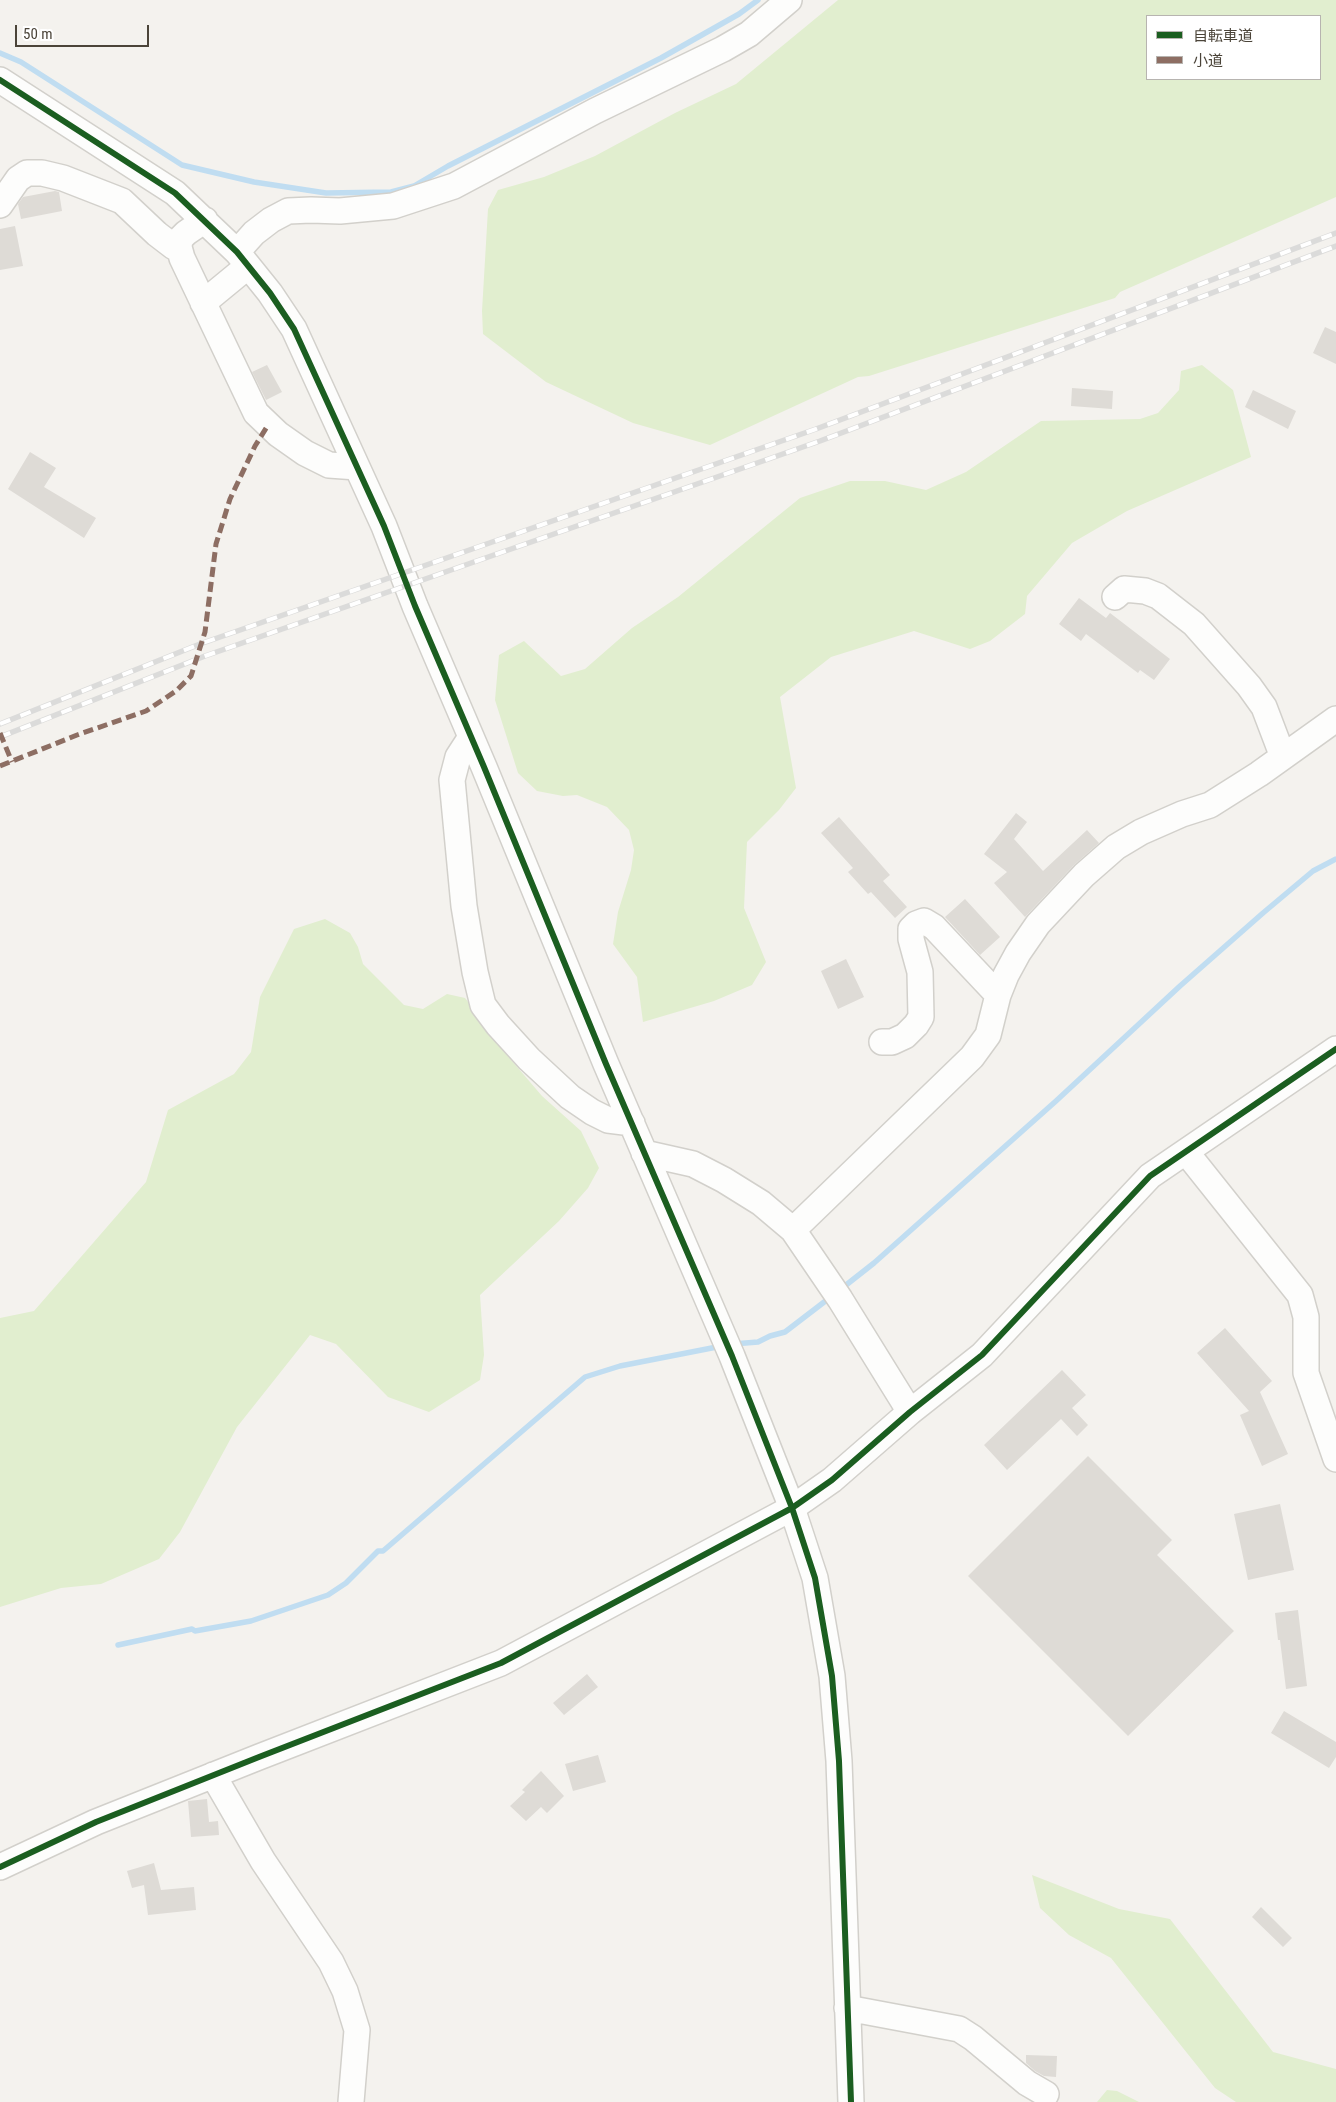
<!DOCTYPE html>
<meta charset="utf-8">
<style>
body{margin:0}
#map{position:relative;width:1336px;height:2102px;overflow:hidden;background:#f4f2ee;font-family:"Roboto Condensed","Noto Sans JP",sans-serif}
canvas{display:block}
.legend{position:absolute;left:1146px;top:15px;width:175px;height:65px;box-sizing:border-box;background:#fff;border:1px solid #b7b4b0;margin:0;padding:6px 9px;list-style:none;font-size:15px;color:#4b4439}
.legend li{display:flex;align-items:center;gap:10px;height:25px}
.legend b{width:25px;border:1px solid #b7b4b0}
.scale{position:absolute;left:15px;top:25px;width:134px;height:22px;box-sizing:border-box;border:2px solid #4b4439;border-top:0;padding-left:6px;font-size:15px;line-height:18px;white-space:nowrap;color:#4b4439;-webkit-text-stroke:4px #fff;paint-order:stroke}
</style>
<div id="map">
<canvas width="1336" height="2102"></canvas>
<ul class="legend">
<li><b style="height:6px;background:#1b5e20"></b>自転車道</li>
<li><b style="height:6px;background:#8d6e63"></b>小道</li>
</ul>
<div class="scale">50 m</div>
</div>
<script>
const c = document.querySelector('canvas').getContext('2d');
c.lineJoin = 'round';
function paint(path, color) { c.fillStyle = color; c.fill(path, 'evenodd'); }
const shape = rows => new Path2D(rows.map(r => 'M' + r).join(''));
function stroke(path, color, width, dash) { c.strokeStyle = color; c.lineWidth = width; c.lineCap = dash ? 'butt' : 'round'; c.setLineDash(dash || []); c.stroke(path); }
paint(shape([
 [838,0,1336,0,1336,197,1120,292,1115,298,869,376,858,377,710,445,633,423,546,382,483,334,482,311,488,209,498,190,544,177,595,156,675,113,736,84],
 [1147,16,1320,16,1320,79,1147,79],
 [1202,365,1233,390,1251,457,1127,511,1072,543,1027,596,1025,614,990,641,970,649,914,631,831,657,780,697,796,788,779,810,747,842,744,908,766,962,752,985,714,1001,643,1022,637,977,613,944,618,912,631,870,634,850,629,830,607,807,577,795,563,796,537,791,518,773,495,700,499,655,524,641,561,676,585,669,632,628,678,597,800,498,850,481,885,481,926,490,966,472,1041,421,1140,419,1158,413,1179,390,1181,371],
 [325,919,350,933,358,947,363,964,404,1005,423,1009,447,994,465,998,478,1014,494,1040,542,1096,581,1131,599,1168,588,1188,559,1221,480,1295,484,1355,480,1380,429,1412,388,1397,336,1344,310,1335,237,1427,180,1532,159,1559,101,1584,61,1588,0,1607,0,1318,34,1311,146,1182,168,1110,234,1074,251,1052,260,997,294,929],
 [1032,1875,1119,1909,1170,1919,1273,2052,1336,2069,1336,2102,1236,2102,1215,2088,1111,1958,1069,1935,1040,1908],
 [1107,2090,1117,2091,1139,2102,1097,2102]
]), '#e1eecf');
stroke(shape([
 [0,53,21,62,182,165,254,182,326,193,391,192,414,186,448,166,661,58,739,14,758,0],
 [841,1289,874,1263,1056,1101,1180,986,1263,913,1313,871,1336,859],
 [733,1344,758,1342,770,1336,785,1332,832,1296],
 [118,1645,192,1629,195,1631,251,1621,328,1595,346,1583,378,1551,383,1551,585,1377,620,1366,722,1346]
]), '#c0ddf1', 5.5);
paint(shape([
 [55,191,59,192,62,211,21,219,18,204,23,197],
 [15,226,23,266,0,270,0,229],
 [1325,327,1336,332,1336,364,1313,353],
 [267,365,282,392,266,400,252,372],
 [1072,388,1113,391,1112,409,1071,406],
 [1253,390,1296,411,1288,429,1245,407],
 [30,452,56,468,44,487,96,518,84,538,8,489],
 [1079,598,1106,618,1110,613,1170,659,1154,680,1140,670,1138,673,1086,634,1081,641,1059,624],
 [1016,813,1027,822,1014,839,1043,871,1087,830,1099,843,1074,865,1025,917,994,883,1007,872,984,854],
 [839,817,890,875,883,881,907,907,895,918,871,892,868,894,848,872,853,868,821,833],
 [965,899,1000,937,980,955,945,917],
 [846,959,864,997,838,1009,821,971],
 [1225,1328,1272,1381,1260,1392,1288,1454,1262,1466,1240,1415,1249,1411,1197,1353],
 [1062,1370,1086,1395,1072,1408,1088,1425,1077,1436,1061,1419,1007,1470,984,1445],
 [1088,1456,1172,1540,1157,1555,1234,1631,1128,1736,968,1576],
 [1280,1504,1294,1570,1248,1580,1234,1514],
 [1298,1610,1307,1686,1286,1689,1280,1640,1278,1640,1275,1613],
 [587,1674,598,1687,564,1715,553,1703],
 [1284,1711,1336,1742,1336,1757,1329,1768,1271,1733],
 [598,1755,606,1782,573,1791,565,1764],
 [541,1771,564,1796,547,1813,541,1807,526,1821,510,1806,525,1792,522,1790],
 [207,1799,209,1822,218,1821,219,1835,191,1837,188,1801],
 [154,1863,161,1890,194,1887,196,1910,148,1915,144,1885,132,1888,127,1871],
 [1261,1907,1292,1938,1283,1947,1252,1917],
 [1026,2055,1057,2056,1056,2077,1044,2076,1035,2071,1026,2063]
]), '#dedbd6');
const minor = shape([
 [0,80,175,193,237,252,270,293,294,329,384,526,415,606,484,767,606,1064,732,1356,792,1508,815,1578,832,1676,839,1761,851,2102],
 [0,205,18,179,27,173,42,173,63,178,122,201,157,234,174,247,179,247],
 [205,220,186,233,180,239,179,247,182,258,256,413,278,434,305,453,329,465,357,467],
 [237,252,254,233,271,220,288,211,311,210,340,211,393,206,454,186,595,111,723,49,749,34,789,0],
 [203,303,248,266],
 [1115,597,1124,589,1145,591,1158,596,1194,624,1249,686,1264,707,1283,757],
 [471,737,458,757,452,780,464,906,475,972,483,1005,498,1025,529,1059,570,1097,592,1112,608,1120,632,1123],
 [882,1042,892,1042,905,1036,916,1025,921,1017,920,972,911,939,911,929,916,924,924,921,934,927,998,995],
 [1186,1152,1300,1295,1306,1317,1306,1373,1336,1459],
 [644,1153,693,1164,724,1180,761,1203,793,1230,840,1299,910,1412],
 [793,1230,972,1057,988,1035,998,995,1006,975,1018,953,1038,924,1084,875,1116,847,1141,832,1182,814,1210,805,1259,774,1336,719],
 [213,1775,263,1861,331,1962,345,1991,357,2030,351,2102],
 [0,1867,96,1822,259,1757,501,1663,792,1508,832,1480,910,1412,982,1355,1150,1176,1336,1049],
 [847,2008,959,2029,973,2038,1027,2083,1046,2094]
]);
stroke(minor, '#d2d0cb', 28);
stroke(minor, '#fdfdfc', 25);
const rail = shape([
 [0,724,200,644,816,429,1336,233],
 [0,737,205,656,820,441,1336,246]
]);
stroke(rail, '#dbdbda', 5.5);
stroke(rail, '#fff', 4, [11]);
stroke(shape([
 [0,733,12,762],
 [0,766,77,735,146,711,176,691,191,676,205,632,216,544,230,499,255,446,268,425]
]), '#8d6e63', 5, [10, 5]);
stroke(shape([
 [0,80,175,193,237,252,270,293,294,329,384,526,415,606,484,767,606,1064,732,1356,792,1508,815,1578,832,1676,839,1761,851,2102],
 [0,1867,96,1822,259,1757,501,1663,792,1508,832,1480,910,1412,982,1355,1150,1176,1336,1049]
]), '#1b5e20', 6);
</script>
